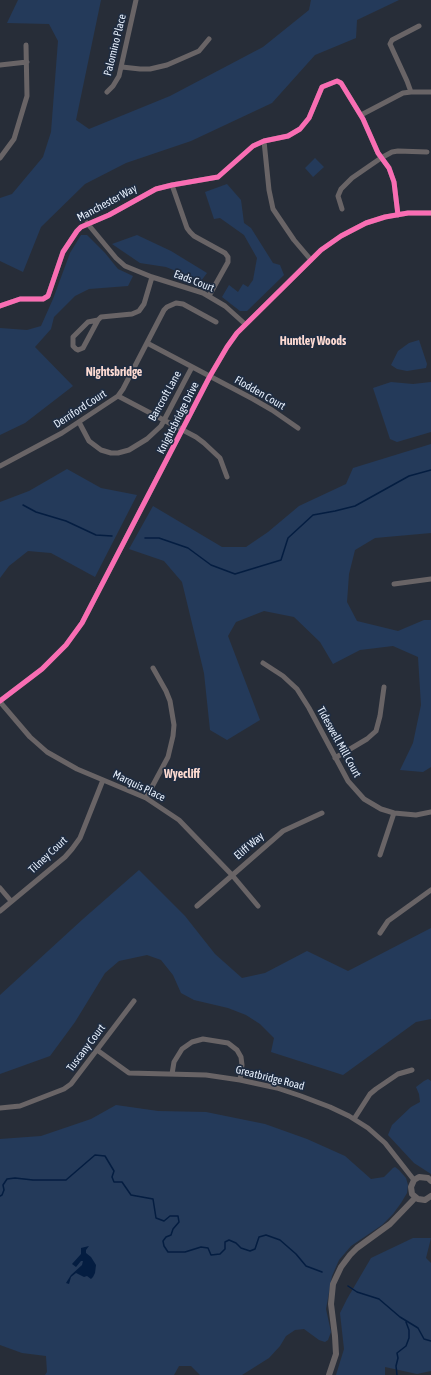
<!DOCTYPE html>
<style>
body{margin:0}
canvas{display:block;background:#272d38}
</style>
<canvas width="431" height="1375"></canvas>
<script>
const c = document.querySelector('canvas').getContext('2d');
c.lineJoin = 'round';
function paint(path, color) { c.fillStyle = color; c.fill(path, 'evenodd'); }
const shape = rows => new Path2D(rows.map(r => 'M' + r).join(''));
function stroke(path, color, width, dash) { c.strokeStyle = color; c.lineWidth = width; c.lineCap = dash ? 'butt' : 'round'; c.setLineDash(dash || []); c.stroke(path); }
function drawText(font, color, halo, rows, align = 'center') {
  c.font = font + ' "Asap Condensed",sans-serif'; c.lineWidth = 3.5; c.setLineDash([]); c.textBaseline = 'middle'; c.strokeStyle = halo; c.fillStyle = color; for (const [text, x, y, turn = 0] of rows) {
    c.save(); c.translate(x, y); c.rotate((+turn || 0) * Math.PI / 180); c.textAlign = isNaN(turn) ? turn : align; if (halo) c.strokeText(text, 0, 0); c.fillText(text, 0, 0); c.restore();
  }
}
paint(shape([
 [18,0,101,0,76,120,89,129,170,96,263,47,309,10,311,0,399,0,357,20,356,38,315,55,272,103,191,141,126,163,85,184,41,227,23,272,0,261,0,198,12,194,43,157,51,132,58,41,49,24,7,23],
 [315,158,324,167,313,177,305,168],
 [227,184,241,200,244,223,251,228,273,263,280,265,284,275,247,311,240,311,222,297,229,285,238,292,243,284,248,287,253,280,257,258,244,235,220,218,214,219,205,192],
 [81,235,87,235,105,253,118,269,133,276,128,286,89,289,75,296,54,317,51,329,35,347,73,386,25,423,0,435,0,328,27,330,41,326,53,299,70,253],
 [137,235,171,251,207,273,201,281,166,267,140,263,112,244],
 [419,340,427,364,426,368,407,371,397,369,391,365,398,351,409,343],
 [391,382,413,384,431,382,431,432,397,442,390,439,373,388],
 [431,444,431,533,375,538,355,550,349,574,347,602,357,621,398,631,424,620,431,620,431,767,423,772,400,770,413,743,421,705,418,657,393,646,360,650,333,664,320,642,294,617,264,611,236,622,228,636,260,720,227,740,210,730,204,673,182,582,164,561,129,549,153,506,222,547,246,547,268,532,299,506,346,484,353,468],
 [67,469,101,488,137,495,95,577,51,553,28,551,9,566,0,578,0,502,29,491],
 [139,870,185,916,215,954,242,978,265,973,307,951,348,971,431,928,431,1019,416,1022,343,1075,271,1052,274,1038,260,1024,246,1015,228,1008,194,1000,181,993,173,975,161,960,147,955,119,961,105,973,75,1022,50,1056,0,1074,0,995,83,919],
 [428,1079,431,1081,431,1174,414,1163,388,1135,392,1125,411,1107,420,1102,419,1094,416,1087,424,1081],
 [116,1105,158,1111,206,1112,265,1124,307,1139,345,1156,371,1179,384,1177,393,1168,395,1167,399,1170,406,1178,408,1185,407,1193,401,1203,393,1214,382,1225,351,1246,339,1260,332,1276,326,1309,331,1332,328,1340,325,1342,319,1340,304,1329,295,1330,286,1336,280,1346,269,1358,242,1375,200,1375,191,1366,179,1366,174,1375,45,1375,47,1372,46,1356,22,1353,0,1345,0,1139,41,1136,91,1119],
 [413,1238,431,1238,426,1258,431,1263,431,1371,417,1374,385,1367,385,1375,336,1375,344,1349,340,1313,347,1299,371,1258]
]), '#243a5a');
paint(shape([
 [89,1246,86,1250,86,1253,91,1257,96,1265,95,1273,93,1277,91,1279,87,1276,84,1277,76,1273,71,1277,69,1284,66,1283,71,1275,82,1265,83,1261,81,1261,76,1267,72,1264,81,1254,81,1248]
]), '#041d41');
stroke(shape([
 [23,505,36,512,66,521,96,535,112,536],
 [145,538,159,538,188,548,211,565,235,574,281,560,288,538,313,515,335,511,355,506,409,476,431,470],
 [0,1196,2,1195,4,1190,3,1185,7,1179,15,1178,33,1180,66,1180,95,1155,105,1156,114,1171,112,1177,114,1182,122,1182,131,1195,153,1199,156,1218,164,1221,170,1216,178,1216,179,1222,173,1229,171,1235,166,1237,163,1241,164,1246,168,1252,185,1252,201,1247,208,1248,211,1255,220,1254,225,1249,225,1242,229,1240,236,1243,241,1248,250,1251,255,1249,259,1237,266,1235,280,1240,296,1254,306,1266,322,1272],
 [348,1286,357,1292,379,1299,400,1317,418,1328,424,1339,431,1341],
 [397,1375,396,1366,398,1358,397,1353,406,1346,409,1338,409,1330,406,1322]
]), '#041d41', 1.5);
stroke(shape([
 [0,65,27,62],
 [122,67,140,69,150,69,167,65,199,51,209,39],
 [107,92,113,86,119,76,136,0],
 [411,92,407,81,390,44,392,40,419,26],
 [361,115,403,93,411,92,431,92],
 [264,141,269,190,273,209,294,240,311,260],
 [0,158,14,139,27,96,26,45],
 [172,185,187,228,190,232,194,236,225,253,228,257,228,262,209,296],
 [342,209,338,196,341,189,352,178,381,158,392,152,398,151,427,152],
 [87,223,116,258,125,266,152,277,203,293,225,306,245,324],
 [0,306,20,299,43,299,48,296,63,252,77,231,81,227,109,215,156,189,172,185,218,177,253,146,264,141,288,136,300,129,309,118,322,87,337,81,341,83,363,119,378,153,389,168,394,182,398,215],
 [98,320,83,348,78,350,76,349,73,346,73,337,88,322,98,320,101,317,132,314,139,311,144,304,152,277],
 [147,343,253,399,272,410,298,428],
 [118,396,196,437,204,443,220,458,227,477],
 [79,422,89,441,101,450,111,453,118,453,129,450,147,439,161,426,192,367],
 [0,466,62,433,118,396,123,389,164,310,167,307,176,303,183,304,216,322],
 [394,584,431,579],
 [263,663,283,676,297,689,309,708,348,781,364,799,381,809,394,813,416,815,431,812],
 [0,701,42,669,66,645,82,623,210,376,227,347,237,333,321,250,341,236,366,223,385,217,408,213,431,213],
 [0,702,30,737,47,752,77,769,146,798,179,820,232,875,258,906],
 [335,758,367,739,376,731,380,716,384,687],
 [146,798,168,757,173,736,174,725,170,701,166,691,153,668],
 [380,855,394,813],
 [0,888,11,901],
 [197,906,283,831,322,813],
 [0,911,65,857,72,849,80,838,103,780],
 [380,933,388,921,431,890],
 [97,1050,129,1073,206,1075,240,1080,277,1088,301,1096,330,1107,349,1116,368,1128,385,1143,414,1180],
 [172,1074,174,1062,182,1049,192,1042,203,1039,228,1043,237,1050,241,1057,242,1065,240,1080],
 [0,1108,20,1106,64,1089,71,1084,134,1001],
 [354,1119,370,1094,376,1089,398,1074,412,1070]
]), '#696466', 5);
stroke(shape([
 [431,1181,428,1178,419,1177,414,1180,411,1187,412,1194,418,1199,425,1200,431,1196],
 [329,1375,336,1354,335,1336,331,1304,333,1284,341,1267,350,1255,357,1248,390,1224,415,1198]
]), '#696466', 6);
stroke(shape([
 [0,306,20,299,43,299,48,296,63,252,77,231,81,227,109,215,156,189,172,185,218,177,253,146,264,141,288,136,300,129,309,118,322,87,337,81,341,83,363,119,378,153,389,168,394,182,398,215],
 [0,701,42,669,66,645,82,623,210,376,227,347,237,333,321,250,341,236,366,223,385,217,408,213,431,213]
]), '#f96db3', 5);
drawText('11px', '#e6effc', '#1f2c40', [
 ["Palomino Place",115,45,-76],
 ["Manchester Way",107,203,-28],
 ["Eads Court",194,281,21],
 ["Flodden Court",260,393,30],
 ["Bancroft Lane",165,396,-61],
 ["Derriford Court",80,409,-33],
 ["Knightsbridge Drive",178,418,-63],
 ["Tideswell Mill Court",339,742,61],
 ["Marquis Place",139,786,26],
 ["Eliff Way",249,846,-41],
 ["Tilney Court",48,855,-43],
 ["Tuscany Court",86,1048,-53],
 ["Greatbridge Road",270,1078,14]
]);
drawText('bold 12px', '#fcdad2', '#1f2c40', [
 ["Huntley Woods",313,341],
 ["Nightsbridge",114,372],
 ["Wyecliff",182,774]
]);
</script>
